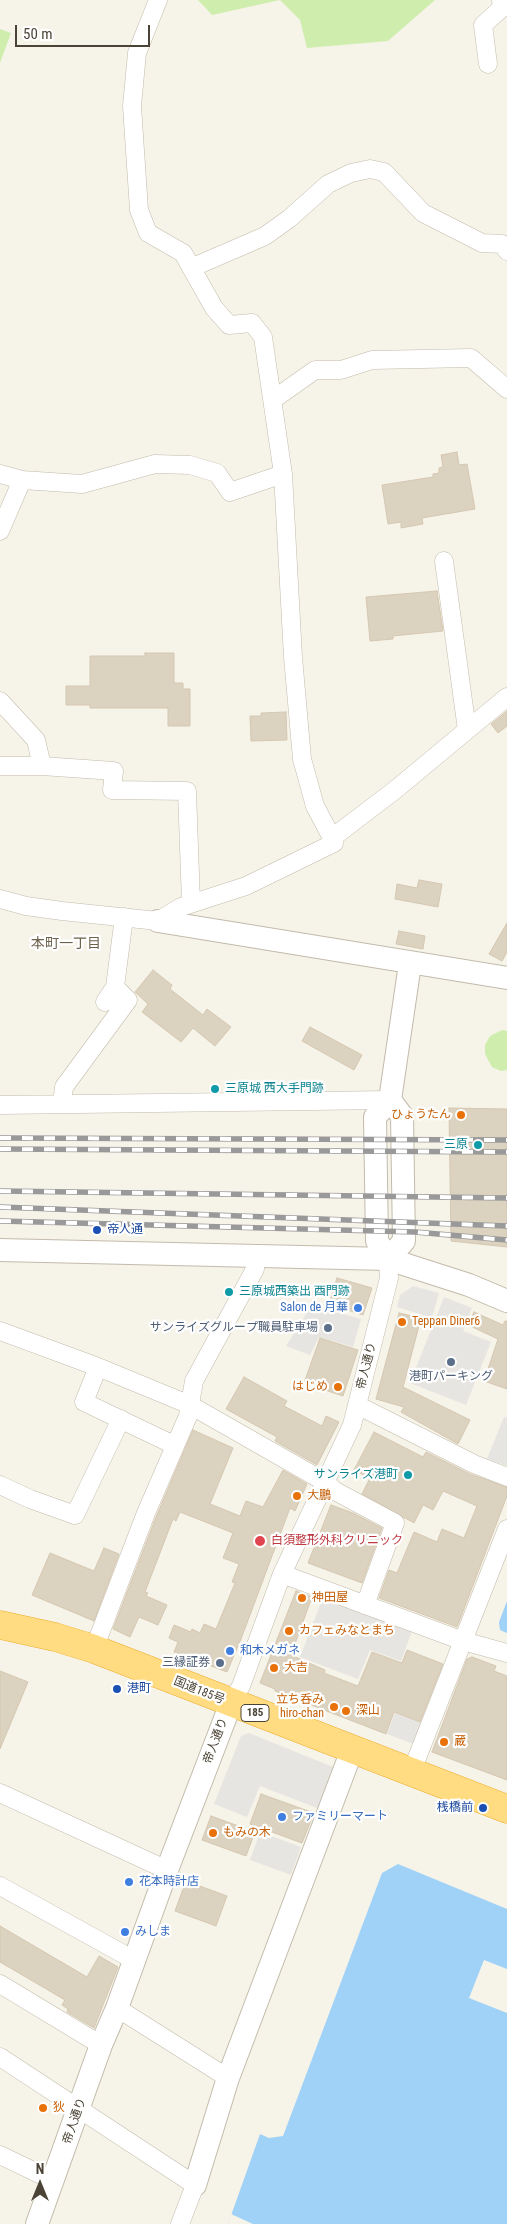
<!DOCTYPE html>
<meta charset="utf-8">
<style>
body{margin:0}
#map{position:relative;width:507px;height:2224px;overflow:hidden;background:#f6f3e9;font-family:"Roboto Condensed",sans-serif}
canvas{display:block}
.north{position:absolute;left:15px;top:2159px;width:50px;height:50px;-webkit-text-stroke:4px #fff;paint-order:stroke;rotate:0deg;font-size:14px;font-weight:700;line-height:20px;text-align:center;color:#4b4436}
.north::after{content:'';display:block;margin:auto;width:18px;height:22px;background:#4b4436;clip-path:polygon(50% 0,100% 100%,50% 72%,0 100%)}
.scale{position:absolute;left:15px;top:25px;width:135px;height:22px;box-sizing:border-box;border:2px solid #4b4436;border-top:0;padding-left:6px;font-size:15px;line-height:18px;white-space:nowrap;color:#4b4436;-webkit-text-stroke:4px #fff;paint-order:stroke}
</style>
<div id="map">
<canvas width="507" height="2224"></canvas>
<div class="north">N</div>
<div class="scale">50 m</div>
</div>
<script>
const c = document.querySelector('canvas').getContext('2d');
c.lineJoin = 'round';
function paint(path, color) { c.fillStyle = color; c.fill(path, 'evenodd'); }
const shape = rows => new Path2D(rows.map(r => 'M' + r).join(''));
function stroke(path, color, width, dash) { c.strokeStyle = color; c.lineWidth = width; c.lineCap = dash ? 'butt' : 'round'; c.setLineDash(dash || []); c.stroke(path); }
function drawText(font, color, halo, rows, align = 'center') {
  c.font = font + ' "Roboto Condensed","Noto Sans JP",sans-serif'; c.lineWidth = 4.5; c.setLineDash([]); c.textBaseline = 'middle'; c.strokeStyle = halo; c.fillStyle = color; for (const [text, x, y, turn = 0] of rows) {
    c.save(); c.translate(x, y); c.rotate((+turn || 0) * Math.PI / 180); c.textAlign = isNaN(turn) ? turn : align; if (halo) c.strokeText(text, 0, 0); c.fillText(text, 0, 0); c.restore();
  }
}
paint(shape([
 [198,0,435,0,388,41,307,48,300,20,280,0,212,15],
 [0,29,11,33,0,63],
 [502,1030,507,1031,507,1070,501,1071,492,1067,485,1054,485,1045,490,1036]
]), '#cfeeae');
paint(shape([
 [413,1286,439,1293,432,1318,397,1307,400,1295],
 [444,1297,472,1308,463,1331,491,1342,466,1405,410,1383],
 [312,1305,361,1319,353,1347,319,1337,310,1355,286,1346],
 [504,1417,507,1418,507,1466,487,1459],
 [325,1592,414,1626,401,1661,370,1650,358,1679,300,1657],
 [395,1713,424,1724,416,1745,387,1734],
 [249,1733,338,1769,322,1810,260,1786,247,1817,214,1804,241,1736],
 [260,1832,301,1847,291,1875,250,1860]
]), '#e7e5e1');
paint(shape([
 [507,1601,507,1633,500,1630,499,1622],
 [398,1864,507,1909,507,2224,228,2224,260,2134,269,2138,283,2136,382,1873]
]), '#a0d2f8');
paint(shape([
 [484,1960,507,1969,507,2013,469,1998],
 [231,2214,253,2224,228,2224]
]), '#f6f3e9');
const building = shape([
 [457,452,459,465,467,464,475,509,422,518,423,524,401,528,401,522,388,524,382,485,433,477,433,474,439,473,439,468,443,467,441,455,457,452],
 [437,591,443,631,393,636,393,639,370,641,366,597,437,591],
 [145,653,174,653,174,683,183,683,183,689,190,689,190,726,168,726,168,708,90,708,90,705,66,705,66,686,90,686,90,656,145,656,145,653],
 [507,711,507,726,498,733,491,724,507,711],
 [286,712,287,740,251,741,250,716,261,716,261,713,286,712],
 [419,880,442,884,438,907,395,899,397,884,417,888,419,880],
 [507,923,507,952,502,961,489,954,507,923],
 [399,931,425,936,423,949,396,944,399,931],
 [153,970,172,985,170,989,203,1015,207,1009,231,1027,215,1046,193,1028,181,1042,142,1012,148,1004,135,992,153,970],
 [310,1027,362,1055,354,1070,302,1041,310,1027],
 [449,1108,507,1109,507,1247,451,1241,449,1108],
 [337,1278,372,1288,363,1315,329,1304,337,1278],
 [474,1312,503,1325,505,1321,507,1321,507,1389,484,1381,498,1339,468,1325,474,1312],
 [399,1313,421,1318,403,1387,470,1420,458,1444,401,1412,404,1407,376,1399,399,1313],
 [320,1338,358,1350,343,1396,304,1383,320,1338],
 [244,1377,287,1401,284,1406,322,1426,326,1416,339,1422,317,1465,275,1441,277,1437,226,1409,244,1377],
 [193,1430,233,1448,210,1504,240,1516,246,1501,263,1507,283,1470,307,1484,295,1511,290,1508,241,1639,227,1672,174,1652,178,1642,169,1638,174,1625,191,1632,192,1629,200,1633,204,1624,216,1629,235,1583,232,1582,239,1564,223,1558,233,1533,180,1512,176,1521,173,1519,145,1592,148,1593,146,1596,167,1605,158,1625,139,1617,130,1637,113,1629,156,1517,193,1430],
 [374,1432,423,1457,426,1452,470,1474,507,1487,507,1496,457,1627,379,1598,389,1570,397,1573,414,1532,437,1542,442,1529,464,1538,477,1506,443,1491,433,1510,423,1505,414,1523,362,1494,370,1478,354,1470,374,1432],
 [331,1505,353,1513,382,1528,362,1583,308,1563,331,1505],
 [104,1548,119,1554,94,1621,32,1595,50,1553,94,1571,104,1548],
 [296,1591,312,1597,291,1655,325,1670,324,1673,358,1686,372,1652,402,1663,407,1650,443,1664,420,1722,394,1712,386,1734,275,1691,275,1689,260,1683,296,1591],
 [472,1657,496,1666,494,1671,507,1676,507,1780,432,1752,467,1659,472,1657],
 [0,1671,28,1682,0,1749,0,1671],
 [261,1794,314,1813,302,1843,250,1824,261,1794],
 [211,1816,255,1832,246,1856,202,1840,211,1816],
 [186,1881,227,1896,216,1926,175,1911,186,1881],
 [0,1926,87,1977,99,1956,118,1967,94,2028,67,2012,68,2009,62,2005,65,2000,0,1962,0,1926]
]);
paint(building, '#dcd2c0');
stroke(building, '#d5c7b0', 1);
const minor = shape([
 [158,0,137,53,132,106,139,210,148,233,183,253,214,308,229,325,252,323,263,337,283,474,293,657,302,759,315,806,332,838],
 [488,64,483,25,502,8,501,0],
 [191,268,265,236,290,218,328,184,351,173,370,169,384,172,423,213,482,243,502,244,507,251],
 [274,399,315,370,341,370,372,360,471,358,507,389],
 [0,474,22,480,82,484,155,464,190,465,217,473,230,492,283,474],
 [0,531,22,480],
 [444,561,467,730],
 [0,701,36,740,42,766],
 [0,766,42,766,114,771,112,790,187,791,191,903],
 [0,899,26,906,62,911,158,921,181,907,246,886,334,843,332,838,395,790,507,697],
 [105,1002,115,987,124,917],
 [62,1104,64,1087,128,1000,115,987],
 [0,1105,390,1100],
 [0,1331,98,1367,190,1405,325,1482,335,1491,395,1523,365,1605],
 [98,1367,84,1402,174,1445],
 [357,1405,474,1464,507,1477],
 [0,1485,30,1499,75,1515,121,1419],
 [282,1574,463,1641,507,1653],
 [94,1649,146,1513,188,1416,194,1381,255,1269,255,1255],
 [231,1703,241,1686,282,1574,352,1425,389,1278,388,1259],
 [411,1773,507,1529],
 [0,1793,167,1870],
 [0,1886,134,1960],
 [0,1984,101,2045],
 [117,2008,228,2078],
 [0,2057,195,2185,180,2224],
 [0,2155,54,2181]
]);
const tertiary = shape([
 [158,921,507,978],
 [0,1250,388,1259,469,1285,507,1301],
 [388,1259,377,1241,375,1117,390,1100,410,964],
 [388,1259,404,1241,402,1116,390,1100],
 [195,2185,228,2078,352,1750],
 [37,2224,101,2045,117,2008,167,1870,231,1703]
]);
const trunk = shape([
 [0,1625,55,1637,94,1649,507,1809]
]);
stroke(minor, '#c3bbab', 19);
stroke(tertiary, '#c3bbab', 24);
stroke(trunk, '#eeac2b', 29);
stroke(minor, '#fff', 18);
stroke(tertiary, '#fff', 22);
stroke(trunk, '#ffdc82', 28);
const rail = shape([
 [0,1138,507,1140],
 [0,1149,507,1152],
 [0,1191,507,1198],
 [0,1207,507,1226],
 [0,1221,415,1232,507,1240]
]);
stroke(rail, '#999', 5.5);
stroke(rail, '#fff', 4, [11]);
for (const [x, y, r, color] of [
 [215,1089,5,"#0f9aa8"],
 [461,1115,5,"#e8710a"],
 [478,1145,5,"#0f9aa8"],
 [97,1230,5,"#1a4fb4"],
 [229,1292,5,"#0f9aa8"],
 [358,1308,5,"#3f7fe0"],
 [402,1322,5,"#e8710a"],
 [328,1328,5,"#5c6f8a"],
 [451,1362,5,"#5c6f8a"],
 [338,1387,5,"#e8710a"],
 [408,1475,5,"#0f9aa8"],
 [297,1496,5,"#e8710a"],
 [260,1541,6,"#e0444e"],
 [302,1598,5,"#e8710a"],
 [289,1631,5,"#e8710a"],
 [230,1651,5,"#3f7fe0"],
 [220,1663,5,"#5c6f8a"],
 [274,1668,5,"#e8710a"],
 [117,1689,5,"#1a4fb4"],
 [334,1707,5,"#e8710a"],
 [346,1711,5,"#e8710a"],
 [444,1742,5,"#e8710a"],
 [483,1808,5,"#1a4fb4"],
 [282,1817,5,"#3f7fe0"],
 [213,1833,5,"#e8710a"],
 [129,1882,5,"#3f7fe0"],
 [125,1932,5,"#3f7fe0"],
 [43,2108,5,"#e8710a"]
]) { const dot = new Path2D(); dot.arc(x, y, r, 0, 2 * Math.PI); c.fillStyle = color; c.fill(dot); stroke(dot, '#fff', 2); }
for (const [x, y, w] of [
 [255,1713,28]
]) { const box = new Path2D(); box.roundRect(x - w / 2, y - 8.5, w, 17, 4); c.fillStyle = '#fff'; c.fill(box); stroke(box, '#4b4436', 1); }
drawText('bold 11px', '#4b4436', null, [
 ["185",255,1713]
]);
drawText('12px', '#0d838f', '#fff', [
 ["三原城 西大手門跡",225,1089],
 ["三原",468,1145,"right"],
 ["三原城西築出 酉門跡",239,1292],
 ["サンライズ港町",398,1475,"right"]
], 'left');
drawText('12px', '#c56008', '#fff', [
 ["ひょうたん",451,1115,"right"],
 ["Teppan Diner6",412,1322],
 ["はじめ",328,1387,"right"],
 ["大鵬",307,1496],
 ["神田屋",312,1598],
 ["カフェみなとまち",299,1631],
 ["大吉",284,1668],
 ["立ち呑み",324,1700,"right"],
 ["hiro-chan",324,1714,"right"],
 ["深山",356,1711],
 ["蔵",454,1742],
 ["もみの木",223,1833],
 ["狄",53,2108]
], 'left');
drawText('12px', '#164399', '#fff', [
 ["帝人通",107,1230],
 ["港町",127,1689],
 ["桟橋前",473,1808,"right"]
], 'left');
drawText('12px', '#366cbe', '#fff', [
 ["Salon de 月華",348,1308,"right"],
 ["和木メガネ",240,1651],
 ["ファミリーマート",292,1817],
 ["花本時計店",139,1882],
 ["みしま",135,1932]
], 'left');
drawText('12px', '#4e5e75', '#fff', [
 ["サンライズグループ職員駐車場",318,1328],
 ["港町パーキング",451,1377,"center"],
 ["三縁証券",210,1663]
], 'right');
drawText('12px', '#4b4436', '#fff', [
 ["帝人通り",367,1366,-76],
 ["国道185号",199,1691,22],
 ["帝人通り",216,1741,-69],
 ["帝人通り",75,2121,-71]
]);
drawText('12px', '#be3a42', '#fff', [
 ["白須整形外科クリニック",271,1541]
], 'left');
drawText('14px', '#6f624c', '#fff', [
 ["本町一丁目",66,944]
]);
</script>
